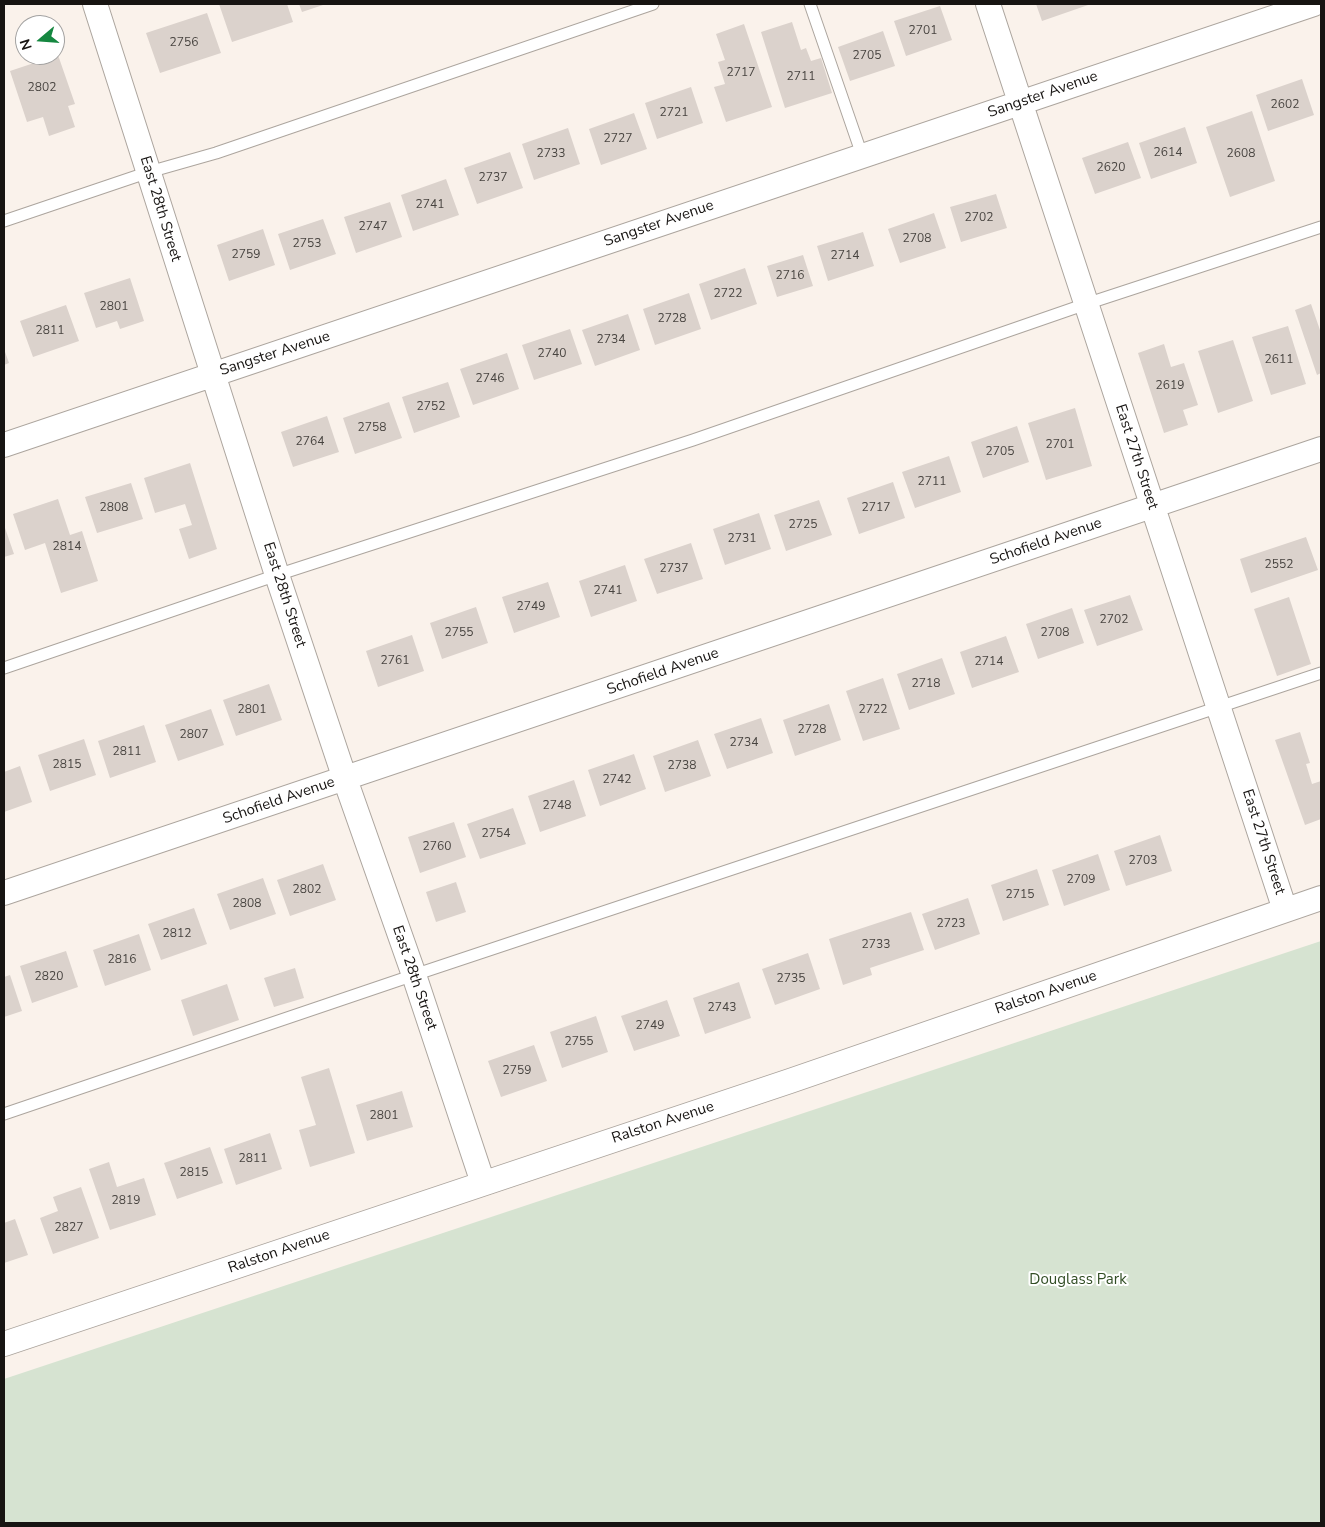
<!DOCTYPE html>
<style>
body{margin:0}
#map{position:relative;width:1325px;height:1527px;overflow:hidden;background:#faf2eb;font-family:"Nunito Sans",sans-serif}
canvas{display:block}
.frame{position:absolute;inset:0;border:5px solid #171412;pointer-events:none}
.north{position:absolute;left:15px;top:15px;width:50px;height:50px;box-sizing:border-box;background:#fff;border:1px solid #a2a1a0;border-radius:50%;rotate:252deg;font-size:14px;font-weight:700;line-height:20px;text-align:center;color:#171412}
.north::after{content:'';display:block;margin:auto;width:18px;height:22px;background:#158740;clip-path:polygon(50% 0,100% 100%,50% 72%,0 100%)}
</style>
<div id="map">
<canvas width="1325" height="1527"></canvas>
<div class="frame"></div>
<div class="north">N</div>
</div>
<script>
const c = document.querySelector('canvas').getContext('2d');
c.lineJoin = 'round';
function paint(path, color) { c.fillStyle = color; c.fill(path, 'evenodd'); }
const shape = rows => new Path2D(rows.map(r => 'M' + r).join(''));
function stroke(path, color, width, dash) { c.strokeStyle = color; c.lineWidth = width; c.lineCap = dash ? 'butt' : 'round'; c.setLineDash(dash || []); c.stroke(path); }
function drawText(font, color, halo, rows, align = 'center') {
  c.font = font + ' "Nunito Sans",sans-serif'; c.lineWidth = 4; c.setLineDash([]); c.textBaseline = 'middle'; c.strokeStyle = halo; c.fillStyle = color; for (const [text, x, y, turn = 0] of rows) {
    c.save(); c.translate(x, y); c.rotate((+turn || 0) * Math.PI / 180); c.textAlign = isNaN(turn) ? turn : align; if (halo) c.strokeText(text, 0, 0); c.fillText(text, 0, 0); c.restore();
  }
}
paint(shape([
 [1321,941,1321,1523,4,1523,4,1379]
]), '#d6e3d1');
paint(shape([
 [219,4,287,4,293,22,232,42],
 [299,4,326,4,302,12],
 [1036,4,1091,4,1042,21],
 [940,6,952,40,906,56,894,21],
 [207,13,221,53,160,73,146,33],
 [792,22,801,50,806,48,811,61,821,58,832,93,785,108,761,32],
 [744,24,772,107,726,122,714,87,725,84,718,62,725,60,716,34],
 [883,31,895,66,850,81,838,47],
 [58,55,75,104,68,106,75,127,49,136,43,117,27,122,10,71],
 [1302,79,1314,115,1268,131,1256,95],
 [691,87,703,123,657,139,645,103],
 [1252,111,1275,181,1230,197,1206,127],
 [634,113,647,149,601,165,589,129],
 [1185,127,1197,163,1151,179,1139,143],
 [568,128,580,164,534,180,522,144],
 [1128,142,1141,178,1095,194,1082,158],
 [510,152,523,188,477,204,464,168],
 [446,179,459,215,413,231,401,195],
 [996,194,1007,228,961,242,950,207],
 [390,202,402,237,356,253,344,217],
 [934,213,946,248,900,263,888,229],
 [323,219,336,254,290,270,278,234],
 [263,229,275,265,229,281,217,245],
 [863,232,874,266,828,281,817,246],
 [803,255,813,286,777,297,767,266],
 [745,268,757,304,711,320,699,284],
 [130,278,144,321,120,329,117,321,96,328,84,293],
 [689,293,701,329,655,345,643,309],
 [1311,304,1321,333,1321,373,1317,375,1295,310],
 [66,305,79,341,33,357,20,321],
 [628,314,640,350,595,366,582,330],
 [1288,326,1306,384,1271,395,1252,337],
 [570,329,582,364,534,380,522,345],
 [1233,340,1253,401,1218,413,1198,351],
 [1164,344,1171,367,1184,363,1198,405,1183,410,1188,425,1164,433,1138,353],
 [4,349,9,363,4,365],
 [507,353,519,389,473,405,460,369],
 [448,382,460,417,414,433,402,397],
 [389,402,402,438,355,454,343,418],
 [1075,408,1092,466,1046,480,1028,423],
 [327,416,339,452,293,467,281,432],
 [1017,426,1029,462,983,478,971,442],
 [949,456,961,492,915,508,902,472],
 [190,463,217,549,189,559,179,529,192,525,185,504,155,513,144,478],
 [893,482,905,518,859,534,847,498],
 [131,483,143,519,97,533,85,497],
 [58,499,70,535,82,531,98,581,61,593,45,543,25,550,13,514],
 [819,500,832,535,786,551,774,515],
 [759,513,771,549,725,565,713,529],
 [4,525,14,554,4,557],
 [1306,537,1318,570,1251,593,1240,559],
 [691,543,703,579,657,594,644,559],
 [625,565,637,601,591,617,579,581],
 [548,582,560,617,514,633,502,597],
 [1130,595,1143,630,1097,646,1084,610],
 [1289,597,1311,664,1277,676,1254,609],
 [476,607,488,643,442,659,430,623],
 [1072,608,1084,643,1038,659,1026,624],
 [412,635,424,671,378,687,366,651],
 [1006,636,1019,672,972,688,960,652],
 [942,658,955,694,909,710,897,674],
 [883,678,900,729,863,741,846,691],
 [269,684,282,720,236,736,223,700],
 [829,704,841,740,795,756,783,720],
 [211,709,224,745,178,761,165,725],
 [761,718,773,753,727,769,714,734],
 [144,725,156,762,110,778,98,741],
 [1300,732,1310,763,1306,764,1312,784,1321,781,1321,819,1305,825,1275,740],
 [84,739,96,775,50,791,38,755],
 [698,740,711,776,665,792,653,756],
 [634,754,646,789,600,806,588,770],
 [20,766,32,802,4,812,4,772],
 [574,780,586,816,540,832,528,796],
 [513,808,526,844,480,859,467,824],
 [454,822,466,857,420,873,408,837],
 [1160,835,1172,871,1126,886,1114,851],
 [1098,854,1110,890,1064,906,1052,870],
 [323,864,336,900,290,916,277,880],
 [1037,869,1049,905,1003,921,991,885],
 [263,878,276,914,230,930,217,894],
 [456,882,466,912,436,922,426,892],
 [968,898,980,934,935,950,922,914],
 [194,908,207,944,161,960,148,924],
 [911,912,924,950,870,968,872,975,843,985,829,939],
 [139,934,151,970,105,986,93,950],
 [66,951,78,987,32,1003,20,966],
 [808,953,820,989,775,1005,762,969],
 [295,968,304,998,274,1007,264,978],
 [10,975,22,1011,4,1017,4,977],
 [739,982,751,1018,705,1034,693,998],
 [227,984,239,1020,193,1036,181,1000],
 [667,1000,680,1036,634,1051,621,1016],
 [596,1016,608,1052,562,1068,550,1032],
 [534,1045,547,1081,501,1097,488,1061],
 [329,1068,355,1153,310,1167,299,1130,316,1125,301,1077],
 [402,1091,413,1127,367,1141,356,1105],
 [270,1133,282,1169,236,1185,224,1149],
 [210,1147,223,1183,177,1199,164,1163],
 [109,1162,117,1187,144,1178,156,1215,110,1230,89,1169],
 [81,1187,99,1238,53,1254,40,1218,58,1211,53,1197],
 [15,1219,28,1255,4,1263,4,1223]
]), '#dbd2cc');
const service = shape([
 [810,4,862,155],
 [4,221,149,172,216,153,653,4],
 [4,668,277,575,693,440,1086,304,1321,227],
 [4,1114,414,975,1321,673]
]);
const minor = shape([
 [95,4,277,575,345,779,414,975,483,1183],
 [988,4,1285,910],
 [4,445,1314,4],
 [4,893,1321,449],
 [4,1344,790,1081,1321,898]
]);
stroke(service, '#aca59e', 13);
stroke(minor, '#aca59e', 26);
stroke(service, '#fff', 11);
stroke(minor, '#fff', 24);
drawText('12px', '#484440', null, [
 ["2701",923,31],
 ["2756",184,43],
 ["2705",867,56],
 ["2717",741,73],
 ["2711",801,77],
 ["2802",42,88],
 ["2602",1285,105],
 ["2721",674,113],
 ["2727",618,139],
 ["2614",1168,153],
 ["2733",551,154],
 ["2608",1241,154],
 ["2620",1111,168],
 ["2737",493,178],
 ["2741",430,205],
 ["2702",979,218],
 ["2747",373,227],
 ["2708",917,239],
 ["2753",307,244],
 ["2759",246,255],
 ["2714",845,256],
 ["2716",790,276],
 ["2722",728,294],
 ["2801",114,307],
 ["2728",672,319],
 ["2811",50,331],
 ["2734",611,340],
 ["2740",552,354],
 ["2611",1279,360],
 ["2746",490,379],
 ["2619",1170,386],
 ["2752",431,407],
 ["2758",372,428],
 ["2764",310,442],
 ["2701",1060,445],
 ["2705",1000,452],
 ["2711",932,482],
 ["2808",114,508],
 ["2717",876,508],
 ["2725",803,525],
 ["2731",742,539],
 ["2814",67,547],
 ["2552",1279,565],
 ["2737",674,569],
 ["2741",608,591],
 ["2749",531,607],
 ["2702",1114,620],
 ["2755",459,633],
 ["2708",1055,633],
 ["2761",395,661],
 ["2714",989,662],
 ["2718",926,684],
 ["2801",252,710],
 ["2722",873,710],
 ["2728",812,730],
 ["2807",194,735],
 ["2734",744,743],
 ["2811",127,752],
 ["2815",67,765],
 ["2738",682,766],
 ["2742",617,780],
 ["2748",557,806],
 ["2754",496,834],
 ["2760",437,847],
 ["2703",1143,861],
 ["2709",1081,880],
 ["2802",307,890],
 ["2715",1020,895],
 ["2808",247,904],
 ["2723",951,924],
 ["2812",177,934],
 ["2733",876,945],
 ["2816",122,960],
 ["2820",49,977],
 ["2735",791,979],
 ["2743",722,1008],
 ["2749",650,1026],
 ["2755",579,1042],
 ["2759",517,1071],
 ["2801",384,1116],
 ["2811",253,1159],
 ["2815",194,1173],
 ["2819",126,1201],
 ["2827",69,1228]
]);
drawText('15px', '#171412', '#fff', [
 ["Sangster Avenue",1043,95,-19],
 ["East 28th Street",160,209,73],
 ["Sangster Avenue",659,224,-19],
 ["Sangster Avenue",275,354,-18],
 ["East 27th Street",1136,457,72],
 ["Schofield Avenue",1046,542,-19],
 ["East 28th Street",284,595,72],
 ["Schofield Avenue",663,672,-19],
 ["Schofield Avenue",279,801,-19],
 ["East 27th Street",1263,842,72],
 ["East 28th Street",414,978,71],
 ["Ralston Avenue",1046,993,-19],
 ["Ralston Avenue",663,1123,-18],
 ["Ralston Avenue",279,1252,-19]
]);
drawText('15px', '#324e25', '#fff', [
 ["Douglass Park",1078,1280]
]);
</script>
